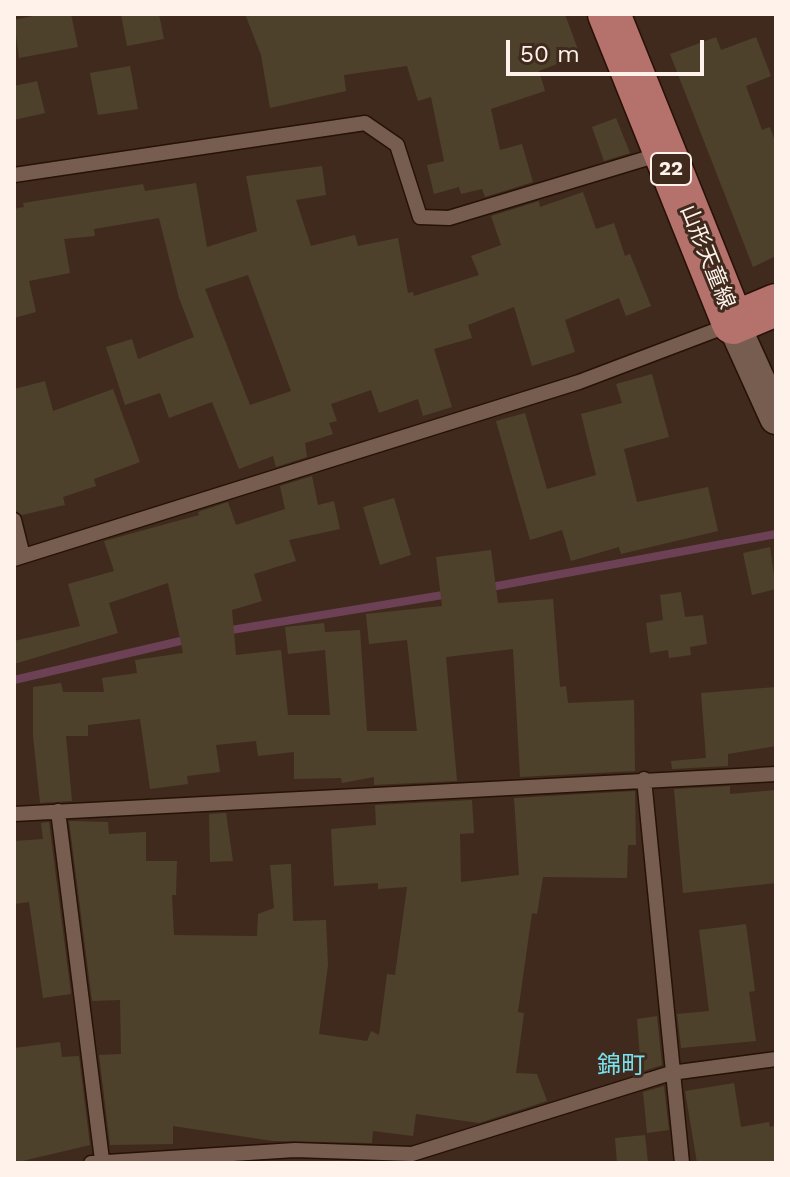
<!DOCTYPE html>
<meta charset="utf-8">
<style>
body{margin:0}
#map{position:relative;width:790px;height:1177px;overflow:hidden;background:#402a1d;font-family:"Work Sans",sans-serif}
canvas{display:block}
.frame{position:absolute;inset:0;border:16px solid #fef2eb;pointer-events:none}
.scale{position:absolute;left:506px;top:40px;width:198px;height:36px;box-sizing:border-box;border:4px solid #fef2eb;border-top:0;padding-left:10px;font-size:24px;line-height:28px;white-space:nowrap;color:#fef2eb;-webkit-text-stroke:6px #402a1d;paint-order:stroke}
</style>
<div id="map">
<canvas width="790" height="1177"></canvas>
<div class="frame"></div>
<div class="scale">50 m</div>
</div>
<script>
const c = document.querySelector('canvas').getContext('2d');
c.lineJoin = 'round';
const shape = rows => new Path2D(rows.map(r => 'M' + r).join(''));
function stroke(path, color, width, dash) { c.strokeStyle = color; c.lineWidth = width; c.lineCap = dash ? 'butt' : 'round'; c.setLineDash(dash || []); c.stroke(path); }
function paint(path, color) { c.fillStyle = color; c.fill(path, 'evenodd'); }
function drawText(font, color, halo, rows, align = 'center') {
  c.font = font + ' "Work Sans","Noto Sans JP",sans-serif'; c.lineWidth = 6; c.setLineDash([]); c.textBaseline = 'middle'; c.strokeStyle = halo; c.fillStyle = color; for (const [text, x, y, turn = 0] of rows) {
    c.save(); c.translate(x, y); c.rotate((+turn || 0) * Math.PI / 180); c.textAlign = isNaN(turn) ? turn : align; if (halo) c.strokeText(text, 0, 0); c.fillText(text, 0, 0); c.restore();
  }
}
stroke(shape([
 [486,588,776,534],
 [225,631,449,594],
 [14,680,189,639]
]), '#6c4155', 8);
paint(shape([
 [42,14,71,14,78,47,19,58,14,20],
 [121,14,159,14,164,39,127,46],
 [245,14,565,14,580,55,539,71,545,91,491,109,500,150,522,144,533,182,485,197,482,189,461,194,459,187,434,194,427,165,444,161,431,97,418,101,407,66,344,75,346,91,270,108,261,55],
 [716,37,721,50,756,37,771,76,746,86,762,130,770,127,776,144,776,256,753,267,670,54],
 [130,66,138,109,98,115,90,73],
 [37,81,45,113,14,120,14,86],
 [616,118,630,153,604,161,592,127],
 [322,166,326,195,296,200,311,246,355,235,358,246,398,238,408,293,413,292,414,296,479,275,471,256,501,245,491,216,539,201,540,207,583,192,596,229,614,223,625,256,630,254,651,306,626,316,619,298,565,320,575,352,532,366,514,307,468,325,472,338,434,349,452,407,423,416,418,399,379,413,371,390,331,404,337,421,329,423,333,434,305,443,307,457,276,467,273,456,239,469,212,402,169,418,160,393,125,405,106,347,132,339,138,359,194,337,179,298,159,218,94,229,95,236,64,239,70,273,29,281,36,312,14,318,14,209,24,207,23,203,143,184,145,191,196,183,207,247,257,231,246,176],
 [248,275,291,391,250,405,205,289],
 [652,374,669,437,624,449,637,502,708,487,718,531,621,554,619,547,571,561,562,530,530,540,496,421,525,413,547,489,596,475,581,414,622,403,616,384],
 [45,381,53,411,113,389,140,462,94,479,96,486,63,497,65,505,22,515,14,510,14,389],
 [312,476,318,505,334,501,340,529,289,540,296,561,254,574,262,601,232,610,236,655,281,650,288,715,330,715,325,650,288,654,285,627,324,623,325,632,360,630,367,731,417,731,407,640,369,644,366,614,442,606,436,557,491,550,498,603,553,599,560,687,566,686,568,703,634,700,635,771,520,777,513,649,446,657,457,781,374,785,374,777,342,783,341,778,294,779,294,752,258,756,256,741,216,745,220,772,187,776,188,784,150,789,140,719,88,725,88,736,66,736,72,801,40,803,33,736,33,687,61,683,63,692,104,692,102,678,137,673,135,660,183,653,168,583,109,603,118,633,14,664,14,641,80,626,68,584,114,571,104,541,199,515,198,512,228,502,236,525,285,509,280,486],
 [394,498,411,555,380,565,363,507],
 [770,547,776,589,752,595,743,553],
 [681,592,685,617,703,615,707,644,690,647,691,655,669,658,668,650,650,653,646,623,663,620,660,595],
 [776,687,776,746,728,754,728,766,672,769,671,761,706,758,701,693],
 [730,786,730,794,776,790,776,883,683,893,674,789],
 [635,791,636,845,628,845,627,878,543,877,537,914,532,913,518,1012,524,1013,516,1073,537,1074,547,1101,479,1123,416,1114,413,1136,373,1131,372,1143,273,1141,173,1126,173,1144,110,1145,99,1055,121,1054,120,1000,92,1001,69,821,108,822,109,834,146,832,146,861,177,861,176,895,172,895,174,935,257,936,258,914,274,908,270,865,291,864,293,921,326,920,328,965,319,1034,367,1041,371,1031,379,1035,387,974,395,975,407,887,378,889,378,883,334,886,331,829,376,825,375,805,472,800,474,833,460,834,461,882,519,875,514,798],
 [226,813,233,861,210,862,209,814],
 [49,822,71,994,43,998,29,902,14,904,14,841,43,839,41,823],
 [746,924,755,991,749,992,756,1041,681,1048,677,1014,709,1011,699,930],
 [657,1016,662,1065,641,1072,637,1019],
 [60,1042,62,1057,79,1056,90,1145,14,1163,14,1048],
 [734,1083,741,1127,769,1122,770,1127,776,1125,776,1163,697,1163,685,1091],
 [664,1086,669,1130,647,1133,643,1092],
 [645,1135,648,1163,617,1163,615,1138]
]), '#4e412b');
const service = shape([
 [14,175,365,123,397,145,420,217,449,218,661,154],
 [14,520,23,556],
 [14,559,579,382,732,324],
 [644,779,682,1163],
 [58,811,102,1160],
 [14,814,776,774],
 [91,1163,295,1150,412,1154,671,1073,776,1059]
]);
const tertiary = shape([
 [733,323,776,418]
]);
const primary = shape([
 [609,14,733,323,776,305]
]);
stroke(service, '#261206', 17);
stroke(tertiary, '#261206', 35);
stroke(primary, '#261206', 45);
stroke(service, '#765d4f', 14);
stroke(tertiary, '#765d4f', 32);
stroke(primary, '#b5716b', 42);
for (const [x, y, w] of [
 [671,169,40]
]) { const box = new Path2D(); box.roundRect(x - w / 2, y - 16, w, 32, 6); c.fillStyle = '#402a1d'; c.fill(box); stroke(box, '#fef2eb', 2); }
drawText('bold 20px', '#fef2eb', null, [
 ["22",671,169]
]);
drawText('22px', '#fef2eb', '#402a1d', [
 ["山形天童線",707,257,68]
]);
drawText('24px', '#77e1ee', '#402a1d', [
 ["錦町",621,1066]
]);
</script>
